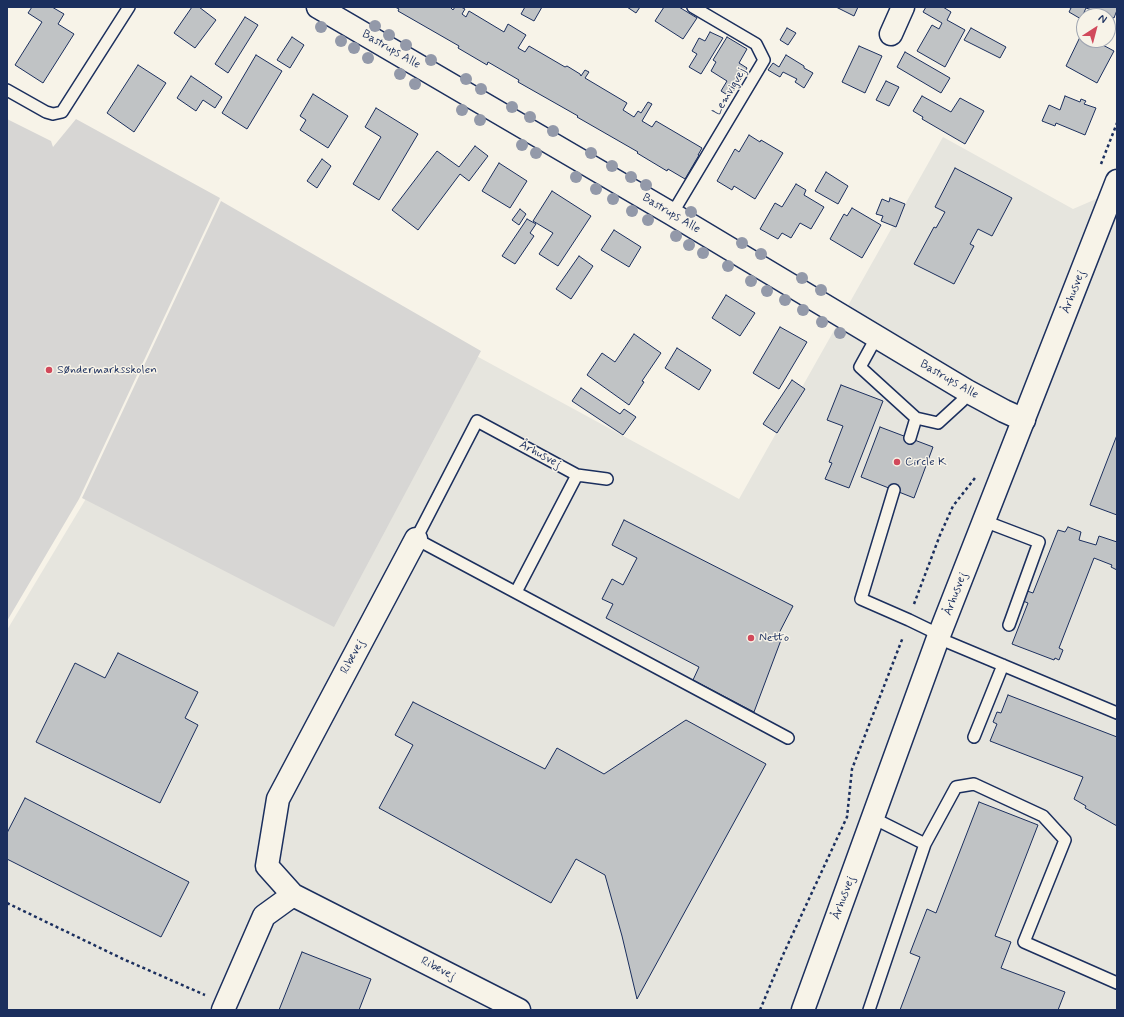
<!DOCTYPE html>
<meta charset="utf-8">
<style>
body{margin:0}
#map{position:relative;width:1124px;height:1017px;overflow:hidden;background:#f7f3e8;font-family:Mynerve,sans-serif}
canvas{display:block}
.frame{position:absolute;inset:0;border:8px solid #1b2f5e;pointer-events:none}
.north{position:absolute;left:1076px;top:8px;width:40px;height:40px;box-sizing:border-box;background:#f7f3e8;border:1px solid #9fa5b1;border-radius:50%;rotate:36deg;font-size:11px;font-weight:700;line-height:16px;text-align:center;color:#1b2f5e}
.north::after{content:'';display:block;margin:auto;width:14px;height:18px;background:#d1495b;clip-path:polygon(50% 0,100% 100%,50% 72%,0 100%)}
</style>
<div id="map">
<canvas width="1124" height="1017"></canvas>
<div class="frame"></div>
<div class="north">N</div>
</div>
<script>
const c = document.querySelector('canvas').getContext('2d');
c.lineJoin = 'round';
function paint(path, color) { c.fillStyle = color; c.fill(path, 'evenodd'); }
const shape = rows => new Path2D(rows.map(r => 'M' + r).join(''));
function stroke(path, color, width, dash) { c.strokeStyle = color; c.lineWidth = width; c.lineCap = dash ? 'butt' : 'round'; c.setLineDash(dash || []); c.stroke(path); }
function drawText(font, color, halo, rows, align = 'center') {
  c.font = font + ' Mynerve,sans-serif'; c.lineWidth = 3; c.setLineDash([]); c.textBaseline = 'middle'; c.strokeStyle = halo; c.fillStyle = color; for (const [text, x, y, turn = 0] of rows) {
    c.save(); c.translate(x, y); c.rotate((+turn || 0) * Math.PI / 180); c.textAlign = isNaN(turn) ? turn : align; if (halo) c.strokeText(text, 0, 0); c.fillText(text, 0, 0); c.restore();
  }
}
paint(shape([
 [943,137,1073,209,1117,190,1117,1010,7,1010,7,630,247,231,739,499]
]), '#e6e5de');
paint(shape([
 [7,119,51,141,53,147,76,119,220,198,79,499,7,621],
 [221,201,481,351,334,627,82,498]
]), '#d7d6d4');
const building = shape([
 [32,7,52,7,64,14,58,24,74,34,43,83,15,65,42,22,28,13,32,7],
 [192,7,199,7,216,20,195,48,174,33,192,7],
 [395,7,450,7,453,10,455,7,461,7,465,9,462,14,466,17,469,11,504,32,508,24,526,35,518,48,525,52,529,46,565,67,567,66,580,74,581,76,585,70,589,72,585,78,627,103,623,110,634,117,638,111,641,113,648,102,652,104,642,121,652,127,656,121,702,148,698,155,699,155,685,179,668,169,667,171,637,153,638,152,577,117,578,116,518,82,519,80,488,62,487,65,458,48,459,46,398,11,399,9,395,7],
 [525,7,542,7,534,21,521,14,525,7],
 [627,7,640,7,636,13,627,7],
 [664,7,679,7,697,18,683,39,655,21,664,7],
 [836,7,858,7,854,16,836,7],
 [926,7,943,7,951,12,947,20,965,30,945,67,917,51,932,25,939,29,942,23,923,12,926,7],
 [1067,7,1117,7,1117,10,1114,18,1086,8,1081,19,1069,12,1071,8,1067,7],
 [245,17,258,25,228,73,215,64,245,17],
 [787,28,796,33,788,45,780,40,787,28],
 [971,28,1006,47,1000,58,964,40,971,28],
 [710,32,723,38,701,74,689,67,697,54,692,51,699,38,705,41,710,32],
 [1081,35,1084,36,1084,40,1103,40,1101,44,1114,51,1097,83,1066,66,1081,35],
 [292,37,304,45,290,68,277,60,292,37],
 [727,37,747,49,739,63,747,68,734,91,733,90,729,96,721,91,727,81,711,71,716,62,713,60,727,37],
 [859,46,882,56,865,93,842,82,859,46],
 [905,52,950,78,941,93,897,67,905,52],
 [256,55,282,71,247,129,222,113,256,55],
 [786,55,804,66,804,68,813,73,804,88,795,82,797,79,783,72,780,77,768,70,773,63,779,67,786,55],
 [138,65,166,83,134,132,107,113,138,65],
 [191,76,222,97,215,108,203,100,196,111,177,98,191,76],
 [886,81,899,87,889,106,876,100,886,81],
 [313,94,348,116,328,148,300,130,306,120,300,116,313,94],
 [922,96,951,112,960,98,984,111,965,144,922,119,923,117,913,111,922,96],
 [1065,96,1080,102,1081,99,1086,101,1084,104,1096,108,1085,135,1056,123,1055,126,1042,121,1049,105,1060,110,1065,96],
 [376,108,418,134,379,200,353,184,381,137,365,127,376,108],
 [749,135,760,142,761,140,783,153,755,199,734,186,732,190,717,181,735,149,739,152,749,135],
 [475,146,488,156,469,181,460,174,418,230,392,210,437,151,459,167,475,146],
 [322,159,331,166,317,188,307,181,322,159],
 [499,163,527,181,510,208,482,191,499,163],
 [955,168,1012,198,992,236,978,229,970,244,974,246,954,284,914,264,934,227,936,228,945,212,935,207,955,168],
 [826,172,848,186,838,204,815,191,826,172],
 [796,184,806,190,804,195,824,207,811,229,800,223,791,238,782,233,778,239,760,229,775,203,782,207,796,184],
 [552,191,591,216,558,266,539,254,553,233,533,221,552,191],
 [890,198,905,204,896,227,881,221,883,216,876,214,882,199,889,202,890,198],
 [852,208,881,225,862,258,830,239,844,214,847,216,852,208],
 [520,209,526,214,519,225,512,220,520,209],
 [527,219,536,224,530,233,534,236,515,264,502,256,527,219],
 [614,230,641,247,629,267,601,250,614,230],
 [579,256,593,266,571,299,556,289,579,256],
 [726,295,755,313,740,336,712,318,726,295],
 [780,327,807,342,779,389,753,373,780,327],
 [634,334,661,353,642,381,644,382,629,405,587,375,602,353,615,362,634,334],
 [677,348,711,370,699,390,665,368,677,348],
 [792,380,805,389,777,433,763,424,792,380],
 [841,385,883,401,849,488,825,479,832,463,829,462,843,426,827,420,841,385],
 [581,388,620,414,624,409,636,417,623,435,572,401,581,388],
 [880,427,933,447,914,498,861,477,880,427],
 [1117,435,1117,515,1090,505,1117,435],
 [624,520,793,606,777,637,781,640,754,712,693,680,699,667,606,618,613,604,602,599,612,579,623,585,637,558,612,545,624,520],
 [1068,527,1081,532,1079,540,1096,545,1099,536,1117,542,1117,570,1111,567,1112,565,1094,558,1059,648,1063,650,1059,660,1055,658,1054,660,1012,644,1028,603,1023,601,1027,591,1033,593,1058,530,1065,532,1068,527],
 [118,653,198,692,185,718,198,725,160,803,36,742,75,663,105,678,118,653],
 [1008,695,1117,737,1117,826,1085,808,1086,806,1074,799,1083,777,990,741,997,724,993,722,997,712,1001,713,1008,695],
 [413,702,545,769,557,748,604,774,686,720,766,764,637,999,622,936,605,875,576,859,551,903,379,808,413,745,395,735,413,702],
 [25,798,189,882,161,937,7,859,7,833,25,798],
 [979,802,1038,825,995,936,1011,942,1001,968,1065,992,1058,1010,900,1010,920,957,910,953,927,909,936,913,979,802],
 [302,952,371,979,359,1010,279,1010,302,952]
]);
paint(building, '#c0c3c5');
stroke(building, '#1b2f5e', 1);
const lane = shape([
 [7,90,46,112,53,114,62,112,129,7],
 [672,214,764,60,756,44,693,7],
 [876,338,860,367,916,418],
 [910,438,916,418,938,423,962,401,967,391],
 [607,479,577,475,477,421,416,539,788,738],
 [894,490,861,599,909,620,940,635],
 [984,521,1039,542,1009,625],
 [516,592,577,475],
 [938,638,1117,713],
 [974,737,1003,665],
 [873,818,925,844,956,787,974,784,1043,816,1065,840,1024,942,1117,983],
 [869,1010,925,844]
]);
const street = shape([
 [318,7,672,214,967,391,1004,411,1024,420],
 [891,34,903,7],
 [293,895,267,866,278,799,416,539],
 [223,1010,264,916,293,895,519,1010]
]);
const secondary = shape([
 [803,1010,938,638,1117,181]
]);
stroke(lane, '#1b2f5e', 14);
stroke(street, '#1b2f5e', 25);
stroke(secondary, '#1b2f5e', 25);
stroke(shape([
 [1101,164,1117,123],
 [914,604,940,535,953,506,975,478],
 [7,903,123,959,205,995],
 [760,1010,782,957,847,817,852,769,903,637]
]), '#1b2f5e', 2.5, [3, 3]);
stroke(lane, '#f7f3e8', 11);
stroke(street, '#f7f3e8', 22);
stroke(secondary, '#f7f3e8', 22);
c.fillStyle = '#9399a9';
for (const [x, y] of [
 [375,26],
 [321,27],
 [389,35],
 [341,41],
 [406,45],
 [354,48],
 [368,58],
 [431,60],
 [400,74],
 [466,79],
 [415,84],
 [481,89],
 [512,107],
 [462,110],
 [530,117],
 [480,120],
 [553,131],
 [522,145],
 [536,153],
 [591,153],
 [612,166],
 [576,177],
 [631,177],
 [646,185],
 [596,189],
 [613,199],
 [632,211],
 [691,212],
 [648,220],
 [676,236],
 [742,243],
 [689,245],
 [703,253],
 [761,254],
 [728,266],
 [802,278],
 [751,281],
 [821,290],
 [767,291],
 [785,300],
 [803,310],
 [822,322],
 [840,333]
]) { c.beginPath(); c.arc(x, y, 6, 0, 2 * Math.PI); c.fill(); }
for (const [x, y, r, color] of [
 [49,370,4,"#d1495b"],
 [897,462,4,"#d1495b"],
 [751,638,4,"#d1495b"]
]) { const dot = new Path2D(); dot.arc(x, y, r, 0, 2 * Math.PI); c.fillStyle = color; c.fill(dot); stroke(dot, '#f7f3e8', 1.5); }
drawText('12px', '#1b2f5e', '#f7f3e8', [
 ["Bastrups Alle",391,50,30],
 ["Lemvigvej",730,92,-59],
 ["Bastrups Alle",671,214,31],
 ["Århusvej",1074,292,-69],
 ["Bastrups Alle",949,380,30],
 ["Århusvej",540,455,28],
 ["Århusvej",956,594,-69],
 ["Ribevej",353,657,-62],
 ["Århusvej",844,898,-70],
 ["Ribevej",438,969,27]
]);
drawText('12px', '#1b2f5e', '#f7f3e8', [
 ["Søndermarksskolen",57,370],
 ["Circle K",905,462],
 ["Netto",759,638]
], 'left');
</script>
